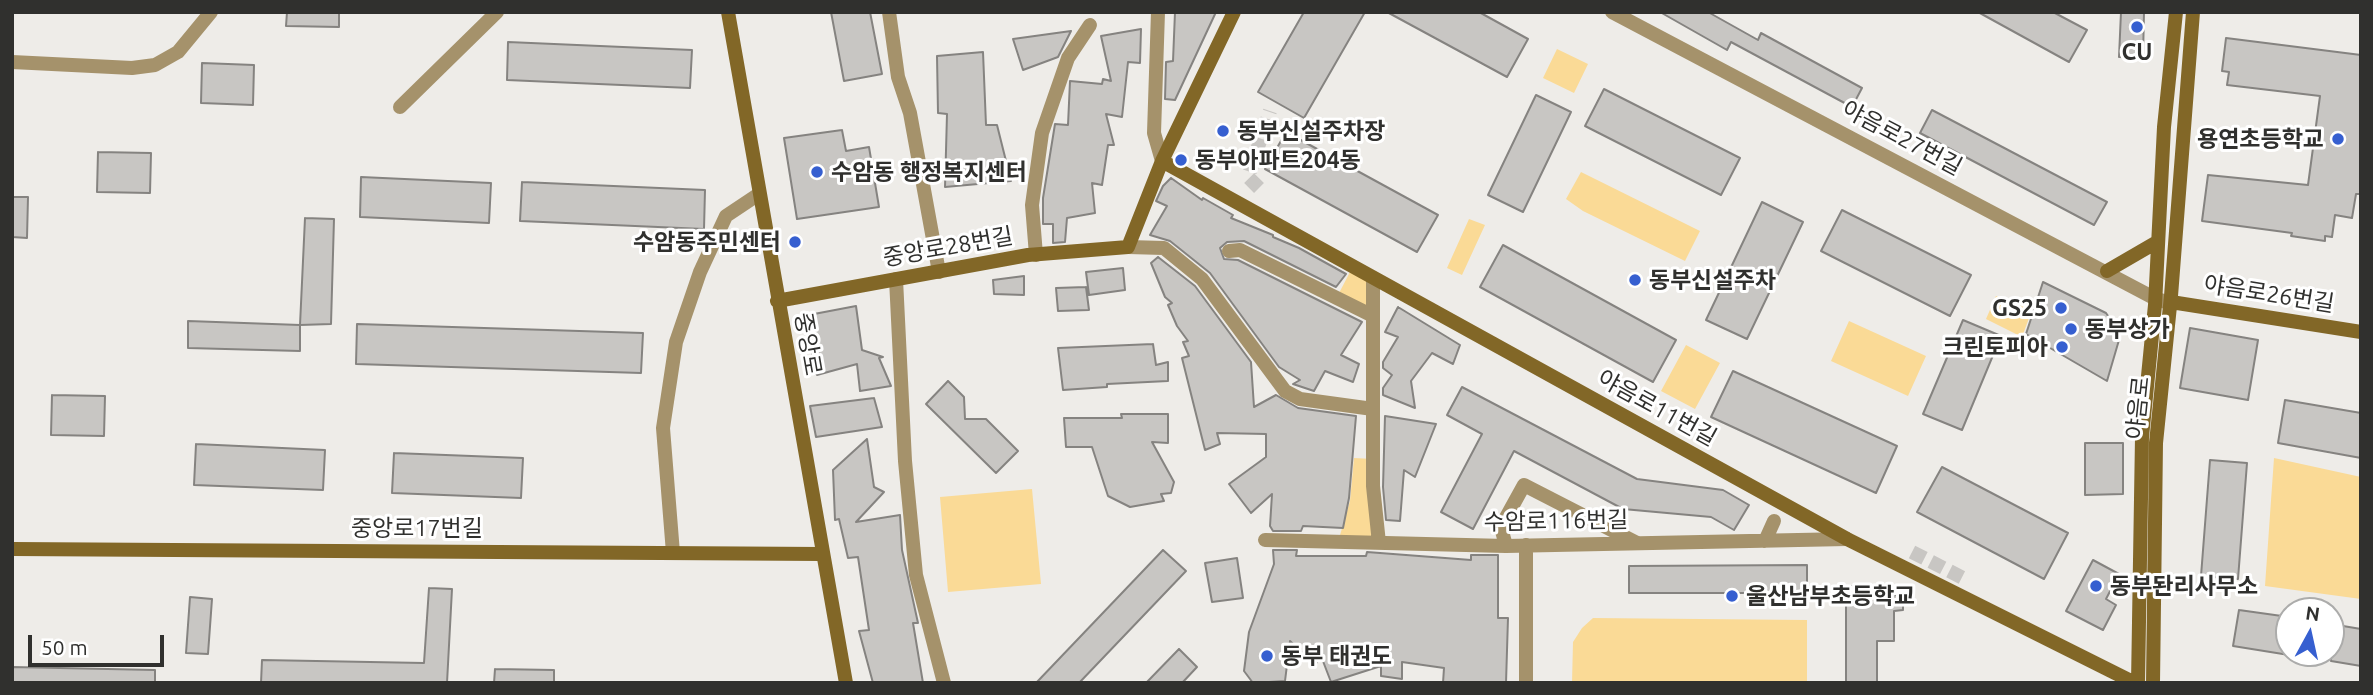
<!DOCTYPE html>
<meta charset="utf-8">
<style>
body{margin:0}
#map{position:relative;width:2373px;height:695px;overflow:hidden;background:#eeece8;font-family:Ubuntu,sans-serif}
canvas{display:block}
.frame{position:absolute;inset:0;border:14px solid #30302e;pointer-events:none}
.north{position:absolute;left:2275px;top:597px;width:70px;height:70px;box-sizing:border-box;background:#fff;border:2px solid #acacab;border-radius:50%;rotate:8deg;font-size:19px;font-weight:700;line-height:28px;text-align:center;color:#30302e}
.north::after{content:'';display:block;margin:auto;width:24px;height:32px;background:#365fd0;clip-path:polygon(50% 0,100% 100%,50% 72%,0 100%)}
.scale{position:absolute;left:28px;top:635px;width:136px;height:32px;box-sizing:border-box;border:4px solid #30302e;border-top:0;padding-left:9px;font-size:21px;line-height:24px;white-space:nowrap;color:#30302e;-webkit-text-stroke:5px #fff;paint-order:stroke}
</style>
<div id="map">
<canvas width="2373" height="695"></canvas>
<div class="frame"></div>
<div class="north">N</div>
<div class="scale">50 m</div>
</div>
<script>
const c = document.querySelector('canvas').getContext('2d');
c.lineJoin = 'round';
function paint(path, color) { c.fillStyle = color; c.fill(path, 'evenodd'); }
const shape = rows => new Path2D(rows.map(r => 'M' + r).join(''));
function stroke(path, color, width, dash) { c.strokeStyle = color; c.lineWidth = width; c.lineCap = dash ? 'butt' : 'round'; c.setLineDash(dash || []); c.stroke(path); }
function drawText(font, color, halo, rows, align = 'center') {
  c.font = font + ' Ubuntu,"Noto Sans KR",sans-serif'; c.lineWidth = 6; c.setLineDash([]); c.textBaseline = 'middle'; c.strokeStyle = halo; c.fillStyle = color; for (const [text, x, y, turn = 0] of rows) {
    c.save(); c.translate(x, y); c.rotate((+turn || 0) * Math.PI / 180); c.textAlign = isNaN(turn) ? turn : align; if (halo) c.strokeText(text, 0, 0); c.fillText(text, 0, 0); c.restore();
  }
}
paint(shape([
 [1557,49,1588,64,1574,93,1543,78],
 [1581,172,1700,231,1685,261,1583,211,1566,199],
 [1469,219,1485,225,1462,275,1447,268],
 [1350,272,1373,278,1373,312,1338,295],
 [1996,296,2032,310,2022,337,1986,319],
 [1849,321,1926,356,1908,396,1831,361],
 [1686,345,1720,363,1695,409,1661,391],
 [1354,458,1373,459,1379,543,1338,542,1350,501],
 [2274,458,2361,477,2361,599,2265,586],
 [1032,489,1041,584,948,592,940,497],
 [1593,618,1807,620,1807,683,1572,683,1573,642,1582,628]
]), '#fada96');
const building = shape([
 [287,12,339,12,339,27,286,26,287,12],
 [831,12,870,12,882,74,844,81,831,12],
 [1175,12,1216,12,1175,100,1165,99,1166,62,1173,61,1175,12],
 [1304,12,1365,12,1304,118,1258,92,1304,12],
 [1387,12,1479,12,1528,39,1507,77,1387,12],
 [1660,12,1708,12,1758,40,1761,33,1862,88,1852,107,1731,42,1727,50,1660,12],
 [1978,12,2053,12,2087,30,2069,62,1978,12],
 [2121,12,2144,12,2143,58,2119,57,2121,12],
 [1141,29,1140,63,1128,62,1122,117,1106,114,1114,145,1108,145,1102,185,1092,183,1095,213,1067,218,1065,242,1053,243,1053,224,1043,224,1043,198,1055,124,1068,125,1070,81,1102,84,1103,79,1111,81,1101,36,1141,29],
 [1071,31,1058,57,1023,70,1013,39,1071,31],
 [2226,38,2361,55,2361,194,2356,194,2352,218,2335,215,2332,237,2325,236,2325,241,2291,236,2292,233,2202,221,2208,175,2308,185,2320,96,2227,85,2229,72,2222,71,2226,38],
 [508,42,692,50,690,88,507,80,508,42],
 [983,52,986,125,997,125,1011,181,945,187,947,114,938,113,937,56,983,52],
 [202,63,254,65,253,105,201,103,202,63],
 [1604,89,1740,158,1721,195,1585,126,1604,89],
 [1536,95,1571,112,1523,212,1488,195,1536,95],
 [1932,110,2107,202,2094,225,1920,133,1932,110],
 [842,130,846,151,869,147,879,207,797,219,784,138,842,130],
 [1286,132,1438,215,1417,252,1265,169,1286,132],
 [98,152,151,153,150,193,97,192,98,152],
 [361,177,491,183,489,223,360,217,361,177],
 [1171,178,1202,200,1203,198,1233,215,1231,218,1273,235,1273,237,1299,248,1346,274,1336,287,1244,241,1227,242,1220,248,1224,259,1238,260,1362,322,1341,355,1359,364,1353,382,1325,371,1314,391,1293,384,1300,380,1279,367,1210,273,1170,241,1150,235,1167,206,1156,201,1163,186,1171,178],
 [522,182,705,190,704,229,520,221,522,182],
 [12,197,28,197,27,238,12,237,12,197],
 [1762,202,1803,222,1747,339,1706,320,1762,202],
 [1842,210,1971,275,1950,316,1821,251,1842,210],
 [305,218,334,219,331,324,300,325,305,218],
 [1503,245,1676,340,1653,382,1480,287,1503,245],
 [1158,257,1195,286,1251,362,1254,407,1276,395,1298,408,1356,416,1349,498,1343,528,1303,526,1301,531,1273,531,1270,526,1272,494,1251,513,1229,484,1266,457,1266,434,1217,433,1220,444,1205,450,1182,358,1189,356,1183,342,1188,341,1177,326,1168,305,1172,303,1165,297,1151,263,1158,257],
 [1123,268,1125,290,1089,295,1086,272,1123,268],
 [1024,276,1024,295,994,294,993,280,1024,276],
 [2043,282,2106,313,2113,323,2119,340,2107,381,2026,334,2043,282],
 [1086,287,1089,310,1058,311,1056,288,1086,287],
 [856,306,862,350,883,357,879,358,891,386,860,391,857,364,817,375,811,349,816,348,814,314,856,306],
 [1398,307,1460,345,1453,364,1432,353,1411,381,1415,408,1383,395,1383,388,1392,375,1383,368,1383,362,1398,337,1385,332,1398,307],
 [1963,320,2001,336,1962,430,1923,414,1963,320],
 [188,321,300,325,300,351,188,348,188,321],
 [357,324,643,333,641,373,356,364,357,324],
 [2190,328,2258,340,2248,400,2180,388,2190,328],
 [1153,344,1156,365,1168,362,1168,381,1107,384,1107,387,1063,390,1058,348,1153,344],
 [1733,371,1897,446,1876,493,1711,417,1733,371],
 [948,381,964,397,965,419,986,419,1018,451,996,473,926,404,948,381],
 [1462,387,1637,479,1723,490,1749,505,1734,530,1711,517,1623,509,1514,451,1473,529,1441,512,1482,434,1447,415,1462,387],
 [52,395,105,396,104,436,51,435,52,395],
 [874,398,882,427,816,437,810,406,874,398],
 [2285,400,2361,413,2361,458,2278,443,2285,400],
 [1121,414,1168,414,1168,443,1152,442,1174,482,1171,493,1161,494,1164,501,1130,507,1108,496,1092,447,1066,447,1064,418,1122,418,1121,414],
 [1385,416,1436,424,1415,477,1404,470,1400,521,1386,520,1383,487,1385,416],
 [867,439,874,487,884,492,856,522,900,515,902,550,918,623,913,623,923,683,873,683,859,631,869,630,858,557,848,558,839,519,835,520,833,470,867,439],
 [2085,443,2123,443,2123,494,2085,495,2085,443],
 [196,444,325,450,323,490,194,485,196,444],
 [394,453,523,458,521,498,392,493,394,453],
 [2210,460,2247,463,2238,579,2201,576,2210,460],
 [1942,467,2068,533,2044,579,1917,512,1942,467],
 [1163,550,1186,571,1079,683,1036,683,1163,550],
 [1273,550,1297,550,1296,556,1366,556,1367,552,1471,560,1471,555,1498,555,1498,618,1508,618,1506,683,1443,683,1444,668,1402,662,1402,679,1381,676,1381,666,1331,682,1321,656,1315,665,1290,641,1285,681,1253,683,1244,671,1249,632,1274,564,1273,550],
 [1237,558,1243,598,1212,602,1205,563,1237,558],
 [2093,560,2119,574,2106,599,2116,605,2103,630,2066,611,2093,560],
 [1807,565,1807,593,1629,593,1629,566,1807,565],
 [1846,586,1868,586,1868,596,1903,595,1903,610,1894,611,1894,641,1877,641,1877,683,1846,683,1846,586],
 [429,588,452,589,447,683,261,683,262,660,424,663,429,588],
 [190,597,212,599,208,654,186,653,190,597],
 [2239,610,2289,617,2289,655,2233,646,2239,610],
 [2331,624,2361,629,2361,666,2331,661,2331,624],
 [1179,649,1197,667,1182,683,1146,683,1179,649],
 [12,667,155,670,155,683,12,683,12,667],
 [495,669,554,670,554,683,494,683,495,669]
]);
paint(building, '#c8c6c3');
stroke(building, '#858380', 2);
stroke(shape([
 [1259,188,1248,177,1270,111],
 [1912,552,1967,580]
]), '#c8c6c3', 14, [14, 7]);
stroke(shape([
 [889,12,898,77,910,113,939,272],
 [1158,12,1154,133,1162,161],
 [1612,12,2154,298,2166,302],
 [12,62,132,68,155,65,178,52,211,12],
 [400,107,497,12],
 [1128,247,1164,248,1202,279,1285,391,1300,399,1373,409],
 [1229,251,1240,250,1373,316],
 [1036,255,1032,205,1042,133,1068,58,1090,25],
 [1373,278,1373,486,1379,543],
 [896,279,905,461,916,575,944,683],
 [1265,540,1506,546,1847,539],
 [1765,541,1774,521],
 [1526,545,1526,683],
 [1506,546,1502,531,1503,523,1524,485,1637,543],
 [673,553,663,428,676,342,700,272,726,216,759,194]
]), '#a5926b', 14);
stroke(shape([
 [728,12,846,683],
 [1162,161,1847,539,2135,683],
 [2107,271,2157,242],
 [777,301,1028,255,1128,247,1162,161,1234,12],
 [2171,302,2361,332],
 [12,549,822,554],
 [2138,683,2142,437,2155,305,2164,127,2176,12],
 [2153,683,2156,443,2171,296,2193,12]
]), '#826727', 14);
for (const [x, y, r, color] of [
 [2137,27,7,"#365fd0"],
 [1223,131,7,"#365fd0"],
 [2338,139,7,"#365fd0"],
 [1181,160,7,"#365fd0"],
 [817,172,7,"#365fd0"],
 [795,242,7,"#365fd0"],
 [1635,280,7,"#365fd0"],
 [2061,308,7,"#365fd0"],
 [2071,329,7,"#365fd0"],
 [2062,347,7,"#365fd0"],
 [2096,586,7,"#365fd0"],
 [1732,596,7,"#365fd0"],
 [1267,656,7,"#365fd0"]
]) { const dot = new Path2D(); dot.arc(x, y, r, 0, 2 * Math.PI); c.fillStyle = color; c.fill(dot); stroke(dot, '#fff', 2.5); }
drawText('bold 23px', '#30302e', '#fff', [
 ["CU",2137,52,"center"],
 ["동부신설주차장",1237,131],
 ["용연초등학교",2324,139,"right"],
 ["동부아파트204동",1195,160],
 ["수암동 행정복지센터",831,172],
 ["수암동주민센터",781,242,"right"],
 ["동부신설주차",1649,280],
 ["GS25",2047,308,"right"],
 ["동부상가",2085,329],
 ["크린토피아",2048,347,"right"],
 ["동부돤리사무소",2110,586],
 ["울산남부초등학교",1746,596],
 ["동부 태권도",1281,656]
], 'left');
drawText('23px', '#30302e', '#fff', [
 ["야음로27번길",1902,138,28],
 ["중앙로28번길",948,247,-10],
 ["야음로26번길",2269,294,9],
 ["중앙로",808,344,80],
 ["야음로11번길",1657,408,29],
 ["야음로",2138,408,-84],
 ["수암로116번길",1556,521,-1],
 ["중앙로17번길",417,528]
]);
</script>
